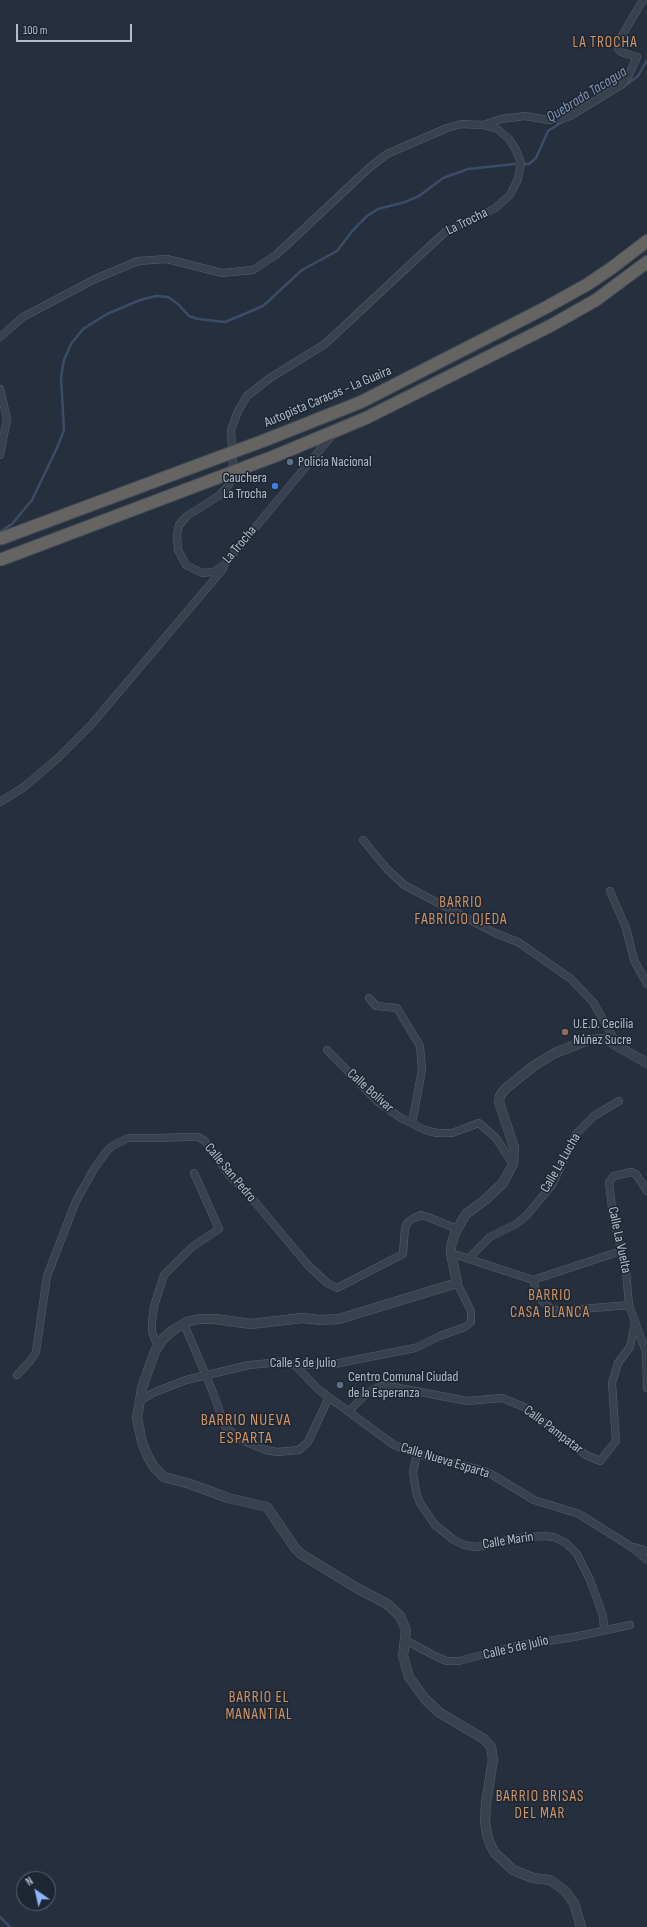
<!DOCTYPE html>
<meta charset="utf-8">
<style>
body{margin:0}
#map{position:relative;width:647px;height:1927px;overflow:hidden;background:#252f3d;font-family:"Sofia Sans Condensed",sans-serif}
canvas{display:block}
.north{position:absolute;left:16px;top:1871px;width:40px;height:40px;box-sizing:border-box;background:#1e2633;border:1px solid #5a626f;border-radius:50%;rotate:326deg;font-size:11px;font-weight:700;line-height:16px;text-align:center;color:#b5bcc9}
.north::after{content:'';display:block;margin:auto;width:14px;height:18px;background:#8db5f5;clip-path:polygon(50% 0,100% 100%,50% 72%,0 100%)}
.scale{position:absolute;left:16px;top:24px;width:116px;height:18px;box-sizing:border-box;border:2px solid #b5bcc9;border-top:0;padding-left:5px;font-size:12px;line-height:14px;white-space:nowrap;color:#b5bcc9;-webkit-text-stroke:3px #1e2633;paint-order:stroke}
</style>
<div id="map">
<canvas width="647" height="1927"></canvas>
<div class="north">N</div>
<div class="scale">100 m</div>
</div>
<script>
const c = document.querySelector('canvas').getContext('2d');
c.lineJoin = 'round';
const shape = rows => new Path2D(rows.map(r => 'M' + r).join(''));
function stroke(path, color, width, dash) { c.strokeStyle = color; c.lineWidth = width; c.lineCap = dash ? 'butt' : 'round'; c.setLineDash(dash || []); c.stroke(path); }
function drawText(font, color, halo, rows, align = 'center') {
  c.font = font + ' "Sofia Sans Condensed",sans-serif'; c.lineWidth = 3; c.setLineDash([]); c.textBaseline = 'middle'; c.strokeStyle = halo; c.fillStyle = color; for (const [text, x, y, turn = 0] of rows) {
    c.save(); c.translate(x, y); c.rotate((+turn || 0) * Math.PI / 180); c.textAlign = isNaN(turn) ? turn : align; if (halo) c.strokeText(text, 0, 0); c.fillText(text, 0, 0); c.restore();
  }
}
stroke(shape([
 [622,88,638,76,647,60],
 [524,164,529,164,536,158,548,131,562,122],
 [0,532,12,524,32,500,57,448,64,430,61,377,64,360,71,344,83,329,107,314,140,300,156,296,168,297,178,304,189,316,198,319,225,322,242,315,263,306,302,270,337,251,353,230,367,216,378,209,405,202,419,196,443,178,468,169,515,164],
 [0,1917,10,1927]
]), '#3b4d66', 2.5);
const minor = shape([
 [483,125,501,119,525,116,549,120,559,120,570,116,621,85,628,77,637,57,621,52,618,49,617,44,643,0],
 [0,337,23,317,95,279,138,261,167,259,222,273,253,270,276,255,369,168,387,154,447,128,461,124,483,125,496,128,509,139,516,150,521,163,518,179,510,195,494,209,445,232,325,344,270,378,247,396,238,411,231,430,233,463,231,480,228,486,220,495,187,516,179,525,177,535,178,550,186,565,202,573,213,572,224,565,333,434],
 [0,389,7,419,0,455],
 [0,802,24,787,58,758,91,725,223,569],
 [363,840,387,869,404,885,495,933,518,942,571,979,593,1002,618,1046],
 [610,891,626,928,634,960,647,984],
 [369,998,376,1006,397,1008,420,1046,422,1070,412,1123],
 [327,1050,378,1102,401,1118,425,1130,437,1133,452,1133,479,1123,496,1138,513,1164],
 [647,1191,636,1174,631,1172,614,1176,609,1182,613,1216,626,1271,629,1305,646,1352,647,1388],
 [451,1253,533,1280,621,1251],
 [469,1258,490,1237,516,1224,526,1216,552,1185,576,1134,594,1116,619,1101],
 [533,1280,538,1295,543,1302,549,1307,558,1311,629,1305],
 [184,1324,212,1390,225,1426,239,1439,266,1450,277,1452,299,1450,308,1442,329,1397],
 [158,1347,152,1332,152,1322,154,1306,164,1275,192,1247,219,1229,194,1173],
 [295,1365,319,1390,394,1445,417,1454,481,1470,491,1474,534,1500,579,1514,630,1546,647,1560],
 [17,1375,31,1360,36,1352,47,1276,76,1201,94,1169,106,1152,112,1146,128,1138,159,1138,184,1137,198,1137,205,1141,229,1175,250,1196,307,1264,327,1283,337,1288,403,1254,405,1228,408,1222,414,1218,421,1215,428,1217,457,1229],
 [139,1401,155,1392,186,1380,249,1365,282,1362,295,1365,334,1364,415,1348,440,1336,465,1327,471,1322,471,1311,457,1283],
 [349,1411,367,1393,381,1386,394,1387,467,1401,502,1398,524,1407,586,1455,600,1461,616,1441,612,1383,618,1363,630,1347,635,1323],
 [417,1454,413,1472,416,1492,420,1503,435,1525,454,1540,464,1545,476,1547,518,1538,543,1536,554,1537,566,1543,577,1554,590,1580,603,1616,604,1629],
 [634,1547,647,1551],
 [405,1640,437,1657,447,1661,459,1661,516,1646,574,1637,630,1625]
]);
const tertiary = shape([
 [581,1927,574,1903,565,1891,550,1880,533,1878,513,1870,495,1853,491,1846,487,1835,485,1821,486,1803,493,1760,491,1747,484,1739,440,1713,425,1699,409,1677,403,1656,406,1630,400,1616,387,1604,355,1587,301,1554,295,1548,267,1507,228,1498,190,1484,164,1477,154,1467,148,1457,142,1442,137,1418,142,1388,155,1351,163,1339,173,1330,187,1322,199,1319,215,1319,251,1324,302,1318,321,1320,339,1319,457,1283,451,1253,451,1247,455,1233,466,1214,485,1200,503,1183,513,1164,514,1147,499,1102,500,1096,505,1089,535,1065,555,1053,588,1040,605,1039,647,1063]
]);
const trunk = shape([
 [268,439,361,402,545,308,588,284,613,267,647,241],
 [275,456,366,418,550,326,596,300,647,262]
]);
stroke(minor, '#575f6c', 8);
stroke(tertiary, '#575f6c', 10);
stroke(trunk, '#444c59', 14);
stroke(minor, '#39414e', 7);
stroke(tertiary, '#39414e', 9);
stroke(trunk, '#656462', 12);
const trunkBridge = shape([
 [0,539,268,439],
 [0,560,275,456]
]);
stroke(trunkBridge, '#444c59', 14, []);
stroke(trunkBridge, '#656462', 12);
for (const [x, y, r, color] of [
 [290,462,4,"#5c6f8a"],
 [275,486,4,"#3f7fe0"],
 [565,1032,4,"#8d6e63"],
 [340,1385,4,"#5c6f8a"]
]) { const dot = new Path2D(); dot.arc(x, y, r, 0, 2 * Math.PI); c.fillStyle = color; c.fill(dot); stroke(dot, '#1e2633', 1.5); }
drawText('14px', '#b5bcc9', '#1e2633', [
 ["La Trocha",467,222,-26],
 ["Autopista Caracas - La Guaira",328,397,-23],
 ["La Trocha",240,545,-50],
 ["Calle Bolívar",370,1091,42],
 ["Calle La Lucha",561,1163,-60],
 ["Calle San Pedro",230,1173,50],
 ["Calle La Vuelta",619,1240,78],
 ["Calle 5 de Julio",303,1363],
 ["Calle Pampatar",553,1430,37],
 ["Calle Nueva Esparta",445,1461,17],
 ["Calle Marín",508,1541,-9],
 ["Calle 5 de Julio",516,1648,-13]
]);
drawText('14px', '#b5bcc9', '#1e2633', [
 ["Policia Nacional",298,462],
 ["Cauchera",267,478,"right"],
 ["La Trocha",267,494,"right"],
 ["U.E.D. Cecilia",573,1024],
 ["Núñez Sucre",573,1040],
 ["Centro Comunal Ciudad",348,1377],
 ["de la Esperanza",348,1393]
], 'left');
c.letterSpacing = '1px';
drawText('15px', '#d29566', '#1e2633', [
 ["LA TROCHA",605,43],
 ["BARRIO",461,903],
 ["FABRICIO OJEDA",461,920],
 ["BARRIO",550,1296],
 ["CASA BLANCA",550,1313],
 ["BARRIO EL",259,1698],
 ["MANANTIAL",259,1715],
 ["BARRIO BRISAS",540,1797],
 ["DEL MAR",540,1814]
]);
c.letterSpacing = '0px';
drawText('italic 15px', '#7d93b0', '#1e2633', [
 ["Quebrada Tacagua",587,95,-32]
]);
c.letterSpacing = '1px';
drawText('16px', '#d29566', '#1e2633', [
 ["BARRIO NUEVA",246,1421],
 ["ESPARTA",246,1439]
]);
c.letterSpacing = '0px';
</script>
